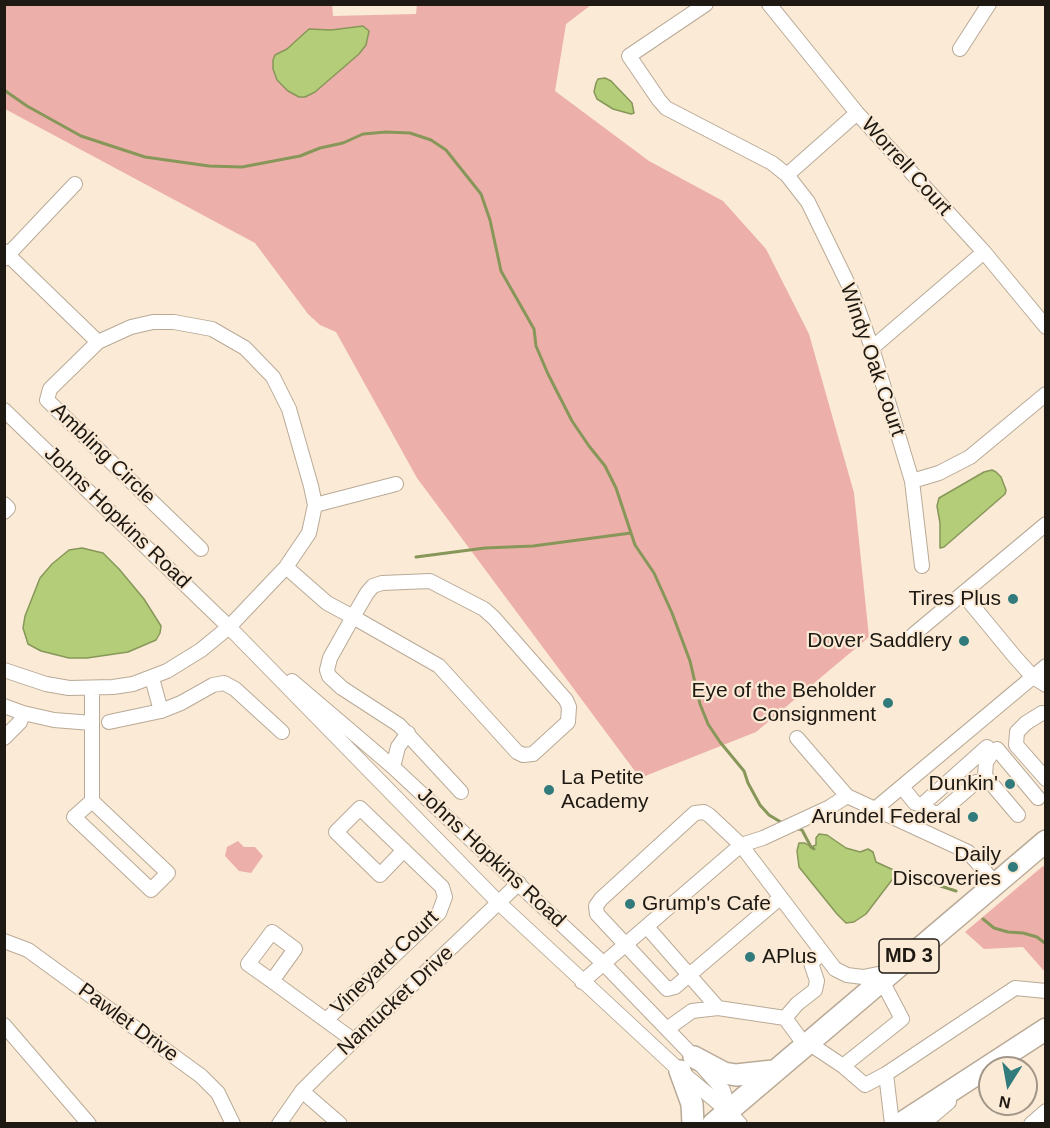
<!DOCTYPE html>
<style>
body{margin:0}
#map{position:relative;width:1050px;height:1128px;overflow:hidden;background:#faead6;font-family:Arial,sans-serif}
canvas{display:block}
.frame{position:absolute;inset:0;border:6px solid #1e1912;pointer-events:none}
.north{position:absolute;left:978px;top:1056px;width:60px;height:60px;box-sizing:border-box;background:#faead6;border:2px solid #a29688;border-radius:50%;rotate:191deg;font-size:16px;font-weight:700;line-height:24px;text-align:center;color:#1e1912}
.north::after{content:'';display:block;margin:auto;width:21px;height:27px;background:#327b7c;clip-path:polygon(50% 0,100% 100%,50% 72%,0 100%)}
</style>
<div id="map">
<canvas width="1050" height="1128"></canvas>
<div class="frame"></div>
<div class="north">N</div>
</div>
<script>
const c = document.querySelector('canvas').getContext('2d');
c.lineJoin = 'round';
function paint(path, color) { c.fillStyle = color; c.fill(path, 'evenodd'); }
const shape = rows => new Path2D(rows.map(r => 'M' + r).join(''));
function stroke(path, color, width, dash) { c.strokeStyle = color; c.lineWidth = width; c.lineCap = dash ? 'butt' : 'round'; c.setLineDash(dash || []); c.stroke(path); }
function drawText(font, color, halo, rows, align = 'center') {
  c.font = font + ' Arial,sans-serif'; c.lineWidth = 4.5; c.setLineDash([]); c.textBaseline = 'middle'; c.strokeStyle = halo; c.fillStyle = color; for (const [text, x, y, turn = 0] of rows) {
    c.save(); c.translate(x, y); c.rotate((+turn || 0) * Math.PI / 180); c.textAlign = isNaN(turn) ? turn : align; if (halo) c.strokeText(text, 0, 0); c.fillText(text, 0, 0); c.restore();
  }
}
paint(shape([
 [332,4,333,16,416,14,417,4,591,5,566,24,555,91,649,161,723,201,766,249,809,334,854,493,869,637,756,732,640,778,417,478,336,332,320,325,308,314,255,243,5,109,5,5],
 [238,841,244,847,255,847,263,856,251,873,239,871,225,856,227,847],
 [1043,866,1046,868,1045,972,1023,947,984,949,965,932]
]), '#edafaa');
const water = shape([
 [363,26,369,31,366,45,359,54,315,92,305,97,299,97,288,91,277,80,273,69,273,60,275,55,287,49,309,29,331,30,363,26],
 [605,78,611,81,632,103,634,113,631,114,613,109,597,99,594,92,596,83,598,79,605,78],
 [992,470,996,472,1001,477,1006,490,1005,494,944,547,940,548,940,523,937,506,939,498,984,472,992,470],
 [82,548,103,553,119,569,144,599,161,626,160,633,156,640,128,652,87,658,69,658,41,651,28,644,23,628,25,616,40,578,52,564,69,550,82,548],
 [819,834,827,835,846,848,860,852,868,849,873,852,876,862,898,872,866,914,854,922,846,923,837,914,799,867,797,851,799,843,805,843,811,847,816,845,816,838,819,834]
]);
paint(water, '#b4cd78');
stroke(water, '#879759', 1.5);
stroke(shape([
 [4,90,27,106,81,136,145,157,209,166,242,167,300,156,320,148,343,143,363,134,386,132,410,133,431,140,446,150,481,194,490,220,501,271,534,329,536,346,548,374,572,421,589,446,605,466,616,488,635,545,654,573,672,613,690,661,700,704,708,724,720,742,744,771,748,783,760,805,769,815,784,824],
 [416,557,485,548,533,546,631,533],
 [796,828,802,830,811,847,814,849],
 [897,872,956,891],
 [983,919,994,928,1008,932,1023,933,1037,937,1046,944]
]), '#879759', 3);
const minor = shape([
 [706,4,629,56,659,100,666,108,772,163,787,175,808,202,852,292,872,348,912,481,922,566],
 [769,4,857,113,984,252,1046,327],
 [960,49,989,4],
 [787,175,857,113],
 [4,251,98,342],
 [4,259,75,184],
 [872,348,984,252],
 [4,410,229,627,500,904,680,1071,728,1111,740,1124],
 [912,481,939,473,970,457,1046,394],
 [4,504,8,508,4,512],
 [315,505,396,484],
 [286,567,327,603,353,617,439,666,517,752,523,755,533,754,568,722,569,707,566,700,494,618,484,609,430,581,382,583,373,586,367,593,353,617,330,658,327,670,329,676,342,688,399,725,461,792],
 [963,594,1015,657,1033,677,1046,685],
 [913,635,1046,524],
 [4,670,46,684,69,688,113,687,133,684,167,671,201,650,229,627,286,567,309,533,315,505,311,486,289,409,273,377,245,348,212,329,174,322,153,322,131,327,98,342,50,389,47,400,201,549],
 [152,678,161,711],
 [292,681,393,767,604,964,694,1057,723,1090,729,1112],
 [92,688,92,801,168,873,151,890,74,817,92,801],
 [4,706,23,713,54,720,92,723],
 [1042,713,1026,723,1017,732,1016,745,1046,779],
 [109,722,161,711,181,703,213,685,224,683,235,689,282,732],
 [4,738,20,722,23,713],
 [797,738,847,796,968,852,995,883],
 [992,753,986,762,985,776,1018,815],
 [992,753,997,749,1038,798],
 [393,767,398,747,408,733],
 [902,787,915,803,922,805,987,747],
 [922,805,933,813,940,813,976,782],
 [875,809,1046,666],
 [780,898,675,987,667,989,597,914,596,906,601,899,695,813,704,812,709,815,741,845,763,838,830,807,847,796],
 [647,927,718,1008],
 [4,941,28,950,201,1076,218,1093,233,1124],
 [272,981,295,949,272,932,248,964,272,981,353,1040],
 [582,982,741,845,835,969,847,975,863,977,888,972],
 [326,1020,439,913,445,897,442,887,360,808,336,832,380,875,404,850],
 [4,1025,89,1124],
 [667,1029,692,1011,718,1008,785,1018],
 [807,1042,843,1066,865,1085,886,1074],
 [804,1044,785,1018,797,1004,815,990,817,981,811,963,822,953],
 [843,1066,902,1019,881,979],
 [302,1091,340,1124],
 [279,1124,302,1091,321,1072,519,883],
 [892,1124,886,1074,1015,988,1046,991],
 [923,1124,949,1102],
 [1031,1124,1046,1111]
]);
const highway = shape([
 [694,1057,724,1073,736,1075,773,1071],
 [680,1071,692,1104,693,1124],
 [713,1124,1046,841],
 [900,1124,1046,1029]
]);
stroke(minor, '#b9aa97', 16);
stroke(highway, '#b9aa97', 24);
stroke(minor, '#fff', 14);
stroke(highway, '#fff', 21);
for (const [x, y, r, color] of [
 [1013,599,6,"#327b7c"],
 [964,641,6,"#327b7c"],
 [888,703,6,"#327b7c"],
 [1010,784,6,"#327b7c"],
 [549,790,6,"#327b7c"],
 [973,817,6,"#327b7c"],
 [1013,867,6,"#327b7c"],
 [630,904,6,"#327b7c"],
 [750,957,6,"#327b7c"]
]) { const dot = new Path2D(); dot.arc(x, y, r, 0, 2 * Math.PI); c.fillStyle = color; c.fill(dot); stroke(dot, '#faead6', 2); }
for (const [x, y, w] of [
 [909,956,60]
]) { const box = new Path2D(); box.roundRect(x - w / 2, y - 17, w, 34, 4.5); c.fillStyle = '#faead6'; c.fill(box); stroke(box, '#1e1912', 1.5); }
drawText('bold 20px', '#1e1912', null, [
 ["MD 3",909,956]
]);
drawText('21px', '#1e1912', '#faead6', [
 ["Worrell Court",906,167,48],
 ["Windy Oak Court",872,360,71],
 ["Ambling Circle",103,454,44],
 ["Johns Hopkins Road",117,518,44],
 ["Johns Hopkins Road",491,858,43],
 ["Vineyard Court",385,963,-44],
 ["Nantucket Drive",396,1001,-43],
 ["Pawlet Drive",128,1023,36]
]);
drawText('21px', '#1e1912', '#faead6', [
 ["Tires Plus",1001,599],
 ["Dover Saddlery",952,641],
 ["Eye of the Beholder",876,691],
 ["Consignment",876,715],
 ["La Petite",561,778,"left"],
 ["Academy",561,802,"left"],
 ["Dunkin'",998,784],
 ["Arundel Federal",961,817],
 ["Daily",1001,855],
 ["Discoveries",1001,879],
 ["Grump's Cafe",642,904,"left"],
 ["APlus",762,957,"left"]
], 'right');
</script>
